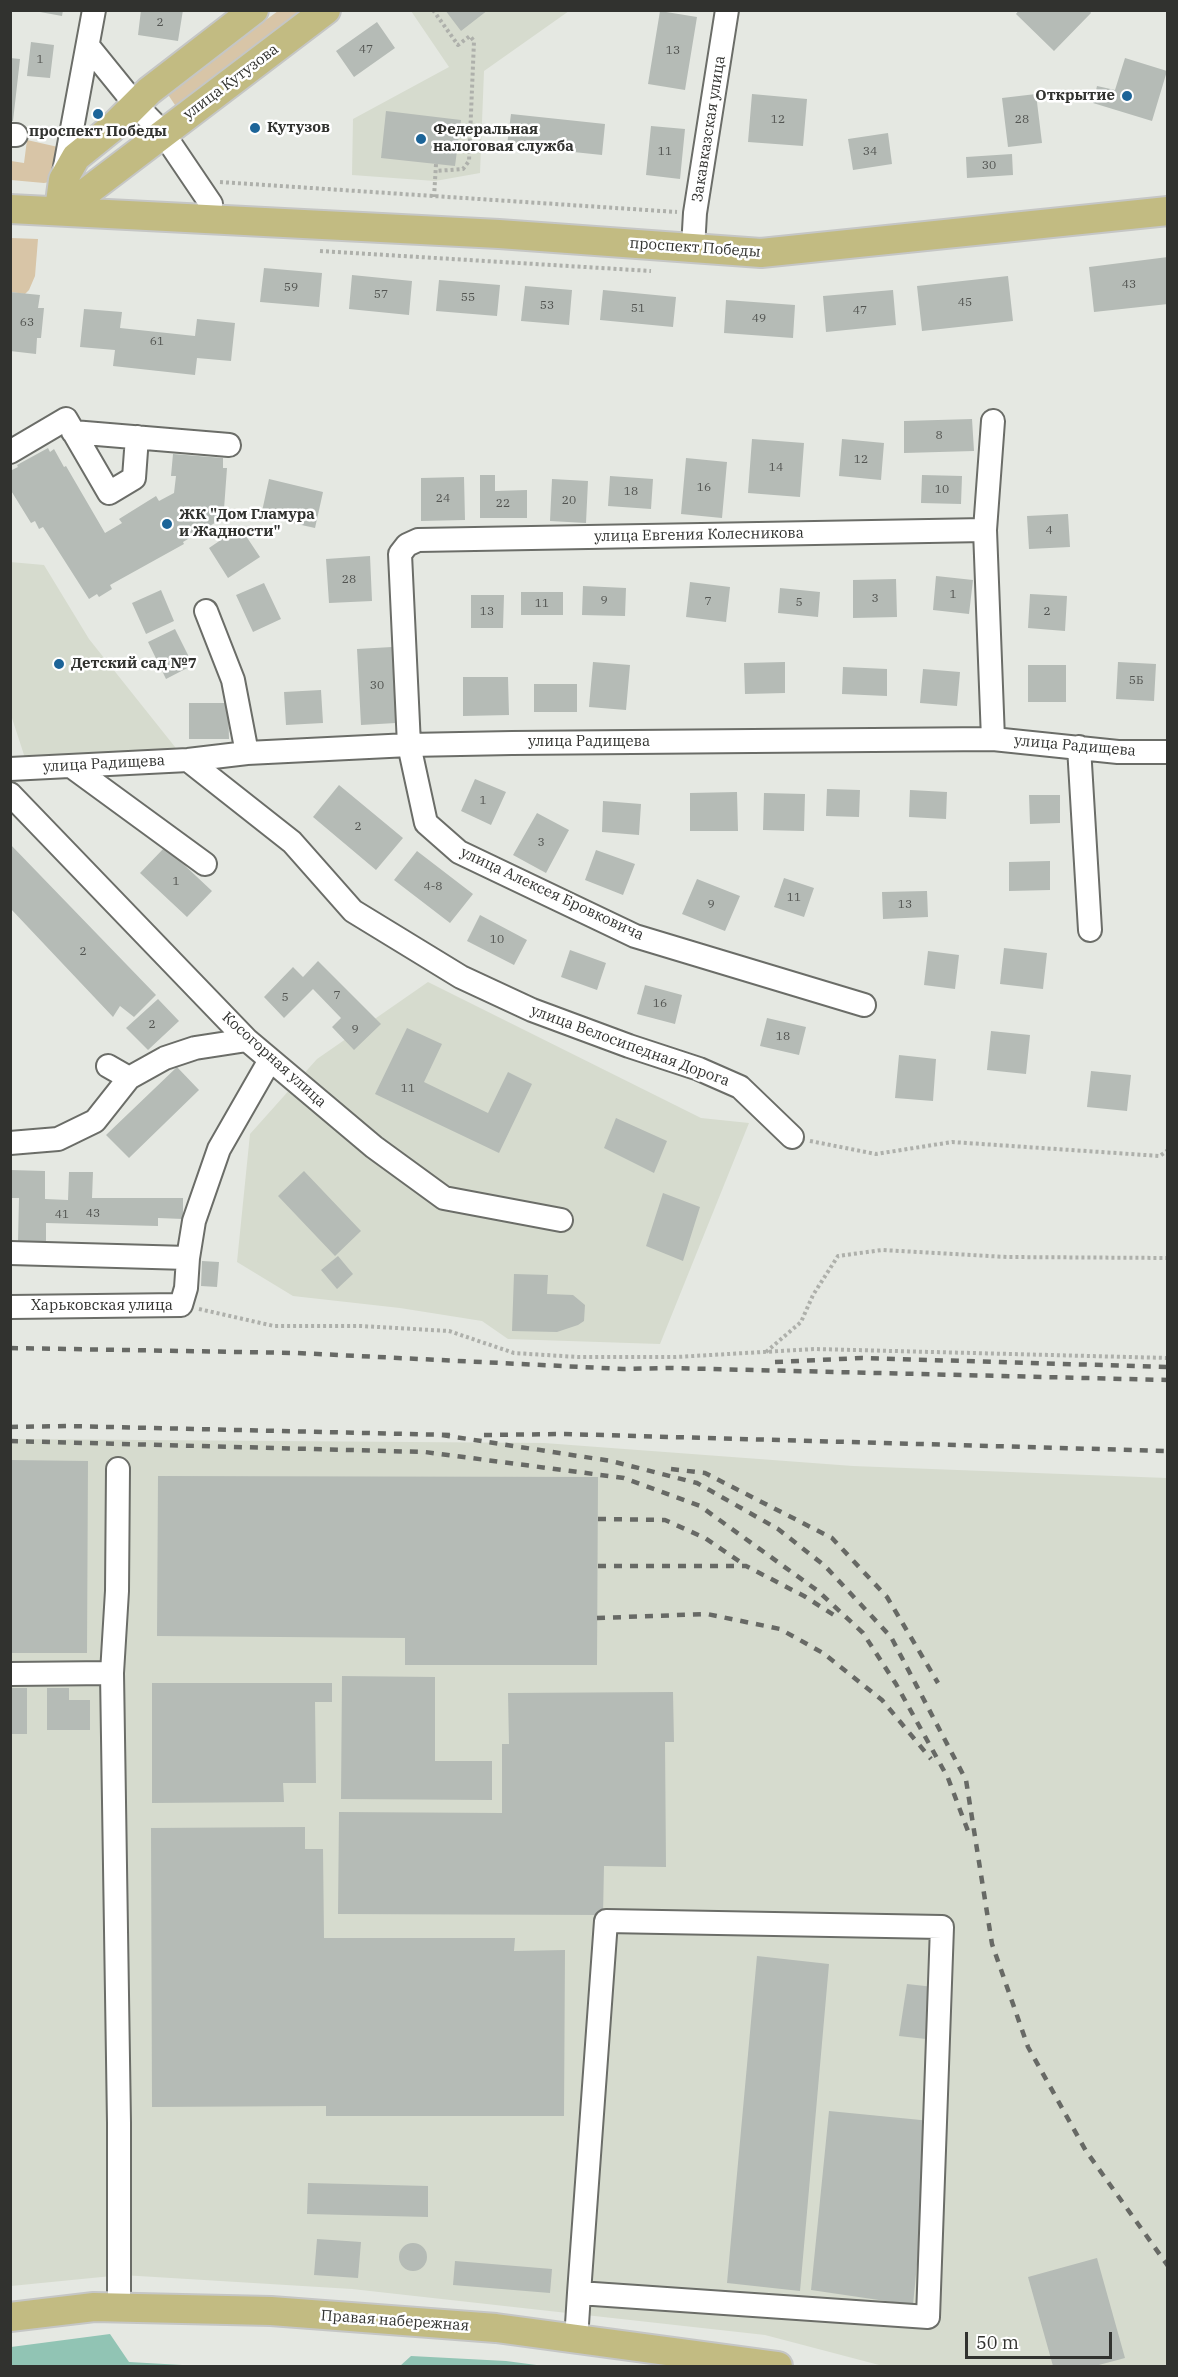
<!DOCTYPE html>
<meta charset="utf-8">
<style>
body{margin:0}
#map{position:relative;width:1178px;height:2377px;overflow:hidden;background:#e5e8e2;font-family:"IBM Plex Serif",serif}
canvas{display:block}
.frame{position:absolute;inset:0;border:12px solid #31322f;pointer-events:none}
.scale{position:absolute;left:965px;top:2332px;width:147px;height:27px;box-sizing:border-box;border:3px solid #31322f;border-top:0;padding-left:8px;font-size:18px;line-height:21px;white-space:nowrap;color:#31322f;-webkit-text-stroke:4px #fff;paint-order:stroke}
</style>
<div id="map">
<canvas width="1178" height="2377"></canvas>
<div class="frame"></div>
<div class="scale">50 m</div>
</div>
<script>
const c = document.querySelector('canvas').getContext('2d');
c.lineJoin = 'round';
function paint(path, color) { c.fillStyle = color; c.fill(path, 'evenodd'); }
const shape = rows => new Path2D(rows.map(r => 'M' + r).join(''));
function stroke(path, color, width, dash) { c.strokeStyle = color; c.lineWidth = width; c.lineCap = dash ? 'butt' : 'round'; c.setLineDash(dash || []); c.stroke(path); }
function drawText(font, color, halo, rows, align = 'center') {
  c.font = font + ' "IBM Plex Serif",serif'; c.lineWidth = 5; c.setLineDash([]); c.textBaseline = 'middle'; c.strokeStyle = halo; c.fillStyle = color; for (const [text, x, y, turn = 0] of rows) {
    c.save(); c.translate(x, y); c.rotate((+turn || 0) * Math.PI / 180); c.textAlign = isNaN(turn) ? turn : align; if (halo) c.strokeText(text, 0, 0); c.fillText(text, 0, 0); c.restore();
  }
}
paint(shape([
 [411,11,569,11,484,71,480,173,435,181,352,175,353,119,449,67],
 [10,562,44,565,89,639,179,752,25,758,11,715],
 [428,982,701,1118,749,1123,660,1344,508,1339,482,1321,400,1308,293,1296,237,1262,250,1134,317,1059],
 [11,1439,544,1443,853,1466,1167,1478,1167,2366,883,2366,765,2335,352,2289,122,2275,11,2286]
]), '#d6dbce');
paint(shape([
 [278,11,307,11,177,108,167,93],
 [27,140,58,147,55,181,44,183,11,180,11,161,24,163],
 [11,238,38,239,35,276,29,290,25,294,11,292]
]), '#d8c5a7');
paint(shape([
 [110,2334,129,2362,200,2366,11,2366,11,2347],
 [411,2356,506,2361,544,2366,400,2366]
]), '#91c4b4');
paint(shape([
 [29,10,63,10,62,16],
 [141,10,183,10,178,41,138,35],
 [445,10,488,10,461,31],
 [1019,10,1089,10,1091,13,1054,51,1016,14],
 [660,11,697,17,685,90,648,84],
 [377,22,395,48,354,77,336,51],
 [31,42,54,45,50,78,27,76],
 [10,58,20,59,13,121,10,121],
 [1125,58,1167,71,1152,121,1093,103,1097,86,1115,90],
 [752,94,807,99,803,146,748,142],
 [1036,94,1042,143,1008,147,1002,98],
 [386,111,461,120,455,166,381,158],
 [511,114,605,124,602,155,507,145],
 [651,126,685,129,680,179,646,175],
 [888,133,892,164,853,170,848,139],
 [1012,154,1013,175,967,178,966,157],
 [1168,257,1168,304,1094,312,1089,267],
 [264,268,322,273,319,307,260,302],
 [352,275,412,281,409,315,349,309],
 [1008,276,1013,321,922,331,917,286],
 [439,280,500,285,497,316,436,311],
 [525,286,572,290,569,325,521,321],
 [603,290,676,297,673,327,600,320],
 [893,290,896,325,826,332,823,296],
 [10,292,40,295,38,308,44,308,41,338,37,338,36,354,10,351],
 [726,300,795,305,793,338,724,333],
 [84,309,122,312,120,328,195,336,197,319,235,323,231,361,197,358,195,375,113,366,115,350,80,347],
 [972,419,974,451,904,453,904,421],
 [752,439,804,443,800,497,748,493],
 [842,439,884,443,881,480,839,476],
 [48,448,50,452,54,449,64,467,66,466,105,533,122,523,119,519,156,496,159,501,174,493,176,476,171,476,173,454,223,458,223,468,227,468,224,509,219,509,218,521,183,542,184,544,110,585,112,589,99,597,97,594,89,599,43,527,39,529,35,521,31,523,10,489,10,471,18,467,17,465],
 [686,458,727,462,722,518,681,514],
 [480,475,495,475,495,491,527,490,527,518,480,518],
 [922,475,962,476,961,504,921,503],
 [610,476,653,479,651,509,608,506],
 [464,477,465,520,421,521,421,478],
 [269,479,323,492,315,528,261,516],
 [552,479,588,481,586,523,550,521],
 [1068,514,1070,547,1029,549,1027,516],
 [240,527,260,557,228,578,209,548],
 [370,556,372,601,329,603,326,559],
 [936,576,973,580,969,614,933,610],
 [896,579,897,617,853,618,853,580],
 [690,582,730,587,726,622,686,617],
 [264,583,281,619,253,632,236,595],
 [583,586,626,588,625,616,582,615],
 [780,588,820,592,818,617,778,613],
 [161,590,174,621,146,634,132,603],
 [521,592,563,592,563,615,521,615],
 [1030,594,1067,596,1065,631,1028,628],
 [471,595,504,595,503,628,471,628],
 [175,629,193,665,166,679,148,642],
 [392,647,396,723,361,725,357,649],
 [593,662,630,665,626,710,589,707],
 [785,662,785,693,745,694,744,663],
 [1118,662,1156,664,1154,701,1116,699],
 [1028,665,1066,665,1066,702,1028,702],
 [843,667,887,669,887,696,842,694],
 [923,669,960,672,957,706,920,703],
 [463,677,508,677,509,715,463,716],
 [534,684,577,684,577,712,534,712],
 [321,690,323,723,286,725,284,692],
 [189,703,228,703,229,739,189,739],
 [475,779,506,792,491,825,461,811],
 [339,785,403,838,376,870,313,817],
 [827,789,860,790,859,817,826,816],
 [910,790,947,792,946,819,909,817],
 [737,792,738,831,690,831,690,793],
 [764,793,805,794,804,831,763,830],
 [1029,795,1060,795,1060,823,1030,824],
 [603,801,641,804,639,835,602,832],
 [537,813,569,830,546,873,513,855],
 [10,844,156,995,134,1017,120,1006,113,1017,10,908],
 [165,847,212,891,187,917,140,873],
 [596,850,635,864,623,895,585,880],
 [417,851,473,894,450,923,394,880],
 [1050,861,1050,890,1009,891,1009,862],
 [784,878,814,888,804,917,774,907],
 [697,879,740,896,725,931,682,914],
 [927,891,928,917,883,919,882,892],
 [480,915,527,940,514,965,467,941],
 [1004,948,1047,953,1043,989,1000,984],
 [570,950,606,963,597,990,561,977],
 [928,951,959,955,955,989,924,985],
 [318,961,381,1024,354,1050,332,1027,341,1018,313,989,284,1018,264,997,293,967,303,977],
 [645,985,682,995,675,1024,637,1014],
 [158,999,179,1021,148,1050,126,1028],
 [767,1018,806,1027,799,1055,760,1046],
 [407,1028,442,1044,424,1082,488,1113,508,1072,532,1084,499,1153,375,1094],
 [991,1031,1030,1035,1026,1074,987,1070],
 [899,1055,936,1059,933,1101,895,1098],
 [177,1067,199,1090,129,1158,106,1135],
 [1091,1071,1131,1075,1127,1111,1087,1107],
 [616,1118,667,1141,654,1173,604,1148],
 [10,1170,45,1171,45,1199,68,1200,69,1172,93,1172,92,1198,183,1198,183,1219,158,1218,158,1226,46,1223,46,1243,18,1242,19,1198,10,1198],
 [304,1171,361,1231,335,1256,278,1196],
 [663,1193,700,1207,683,1261,646,1246],
 [338,1256,353,1274,337,1289,321,1270],
 [202,1261,219,1262,217,1287,201,1286],
 [514,1274,548,1275,547,1294,573,1295,585,1305,584,1321,578,1325,557,1332,512,1331],
 [10,1460,88,1461,87,1653,10,1653],
 [158,1476,598,1477,597,1665,405,1665,405,1638,157,1636],
 [342,1676,435,1677,435,1761,492,1761,492,1800,341,1799],
 [152,1683,332,1683,332,1702,315,1702,316,1783,283,1783,284,1802,152,1803],
 [10,1688,27,1688,27,1734,10,1734],
 [47,1688,69,1688,69,1700,90,1700,90,1730,47,1730],
 [673,1692,674,1742,665,1742,666,1867,604,1866,603,1915,338,1914,339,1812,502,1813,502,1744,509,1744,508,1693],
 [305,1827,305,1849,323,1849,324,1938,515,1938,514,1951,565,1950,564,2116,326,2116,326,2106,152,2107,151,1828],
 [757,1956,829,1964,800,2291,727,2283],
 [907,1984,934,1987,926,2039,899,2036],
 [829,2111,931,2121,913,2305,811,2290],
 [308,2183,428,2186,428,2217,307,2214],
 [317,2239,361,2242,358,2278,314,2275],
 '399 2257a14 14 0 1 1 28 0a14 14 0 1 1-28 0Z',
 [1097,2258,1125,2358,1095,2366,1053,2366,1028,2277],
 [455,2261,552,2269,550,2293,453,2285]
]), '#b5bbb6');
const minor = shape([
 [88,46,135,104,163,133,211,204],
 [10,135,16,135],
 [64,172,94,10],
 [693,248,695,213,727,10],
 [73,432,229,445],
 [10,452,66,419,109,493,134,478,137,437],
 [985,530,993,421],
 [206,611,233,680,247,753],
 [1079,747,1090,930],
 [188,760,292,842,353,911,461,977,532,1010,629,1046,699,1069,740,1087,792,1137],
 [71,766,205,864],
 [10,769,188,760,247,753,409,745,512,743,993,739,1118,752,1168,752],
 [10,794,247,1040,374,1147,444,1198,561,1220],
 [864,1005,635,936,459,852,426,823,409,745,400,554,407,545,418,540,985,530,993,739],
 [108,1066,129,1078,165,1058,195,1048,247,1040],
 [10,1143,58,1139,95,1121,129,1078],
 [10,1253,188,1258],
 [10,1307,181,1305,186,1288,188,1258,194,1221,219,1149,270,1060],
 [118,1469,117,1591,112,1673,119,2123,119,2308],
 [10,1674,112,1673],
 [576,2340,579,2293,606,1921,942,1927,928,2317,579,2293]
]);
const major = shape([
 [10,209,499,234,761,253,1168,211],
 [59,210,80,197,326,10],
 [59,210,63,180,76,157,112,128,149,91,254,10],
 [10,2317,94,2307,271,2311,496,2328,778,2366]
]);
stroke(minor, '#6b6d68', 26);
stroke(major, '#c5c6c5', 32);
stroke(shape([
 [433,10,458,45,470,36,474,41,469,161,463,169,436,171],
 [220,182,677,212],
 [434,197,436,164],
 [320,251,651,271],
 [810,1141,876,1154,952,1142,1160,1156,1168,1150],
 [199,1309,274,1326,361,1326,449,1331,514,1353,578,1357,676,1357,815,1349,1168,1358],
 [766,1352,801,1322,813,1295,838,1256,882,1250,1007,1257,1168,1258]
]), '#aeb0ab', 4, [3, 3]);
stroke(minor, '#fff', 22);
stroke(major, '#c2bb82', 28);
stroke(shape([
 [10,1348,297,1353,623,1369,670,1368,1168,1380],
 [775,1362,862,1358,1168,1367],
 [10,1427,67,1426,451,1435],
 [442,1435,611,1461,697,1483,778,1529,825,1566,891,1637,966,1780,992,1944,1028,2047,1086,2151,1168,2266],
 [484,1435,565,1434,1168,1451],
 [10,1441,425,1452,624,1478,700,1506,818,1591,863,1633,896,1684,948,1778,968,1831],
 [671,1469,705,1473,832,1538,887,1597,938,1683],
 [598,1519,665,1520,705,1538,746,1566],
 [598,1566,746,1566,804,1596,837,1617],
 [597,1618,707,1614,780,1629,823,1653,882,1700,931,1759]
]), '#676965', 4.5, [8, 8]);
for (const [x, y, r, color] of [
 [1127,96,6,"#1c6498"],
 [98,114,6,"#1c6498"],
 [255,128,6,"#1c6498"],
 [421,139,6,"#1c6498"],
 [167,524,6,"#1c6498"],
 [59,664,6,"#1c6498"]
]) { const dot = new Path2D(); dot.arc(x, y, r, 0, 2 * Math.PI); c.fillStyle = color; c.fill(dot); stroke(dot, '#fff', 2); }
drawText('12px', '#525451', null, [
 ["2",160,23],
 ["47",366,50],
 ["13",673,51],
 ["1",40,60],
 ["12",778,120],
 ["28",1022,120],
 ["11",665,152],
 ["34",870,152],
 ["30",989,166],
 ["43",1129,285],
 ["59",291,288],
 ["57",381,295],
 ["55",468,298],
 ["45",965,303],
 ["53",547,306],
 ["51",638,309],
 ["47",860,311],
 ["49",759,319],
 ["63",27,323],
 ["61",157,342],
 ["8",939,436],
 ["12",861,460],
 ["14",776,468],
 ["16",704,488],
 ["10",942,490],
 ["18",631,492],
 ["24",443,499],
 ["20",569,501],
 ["22",503,504],
 ["4",1049,531],
 ["28",349,580],
 ["1",953,595],
 ["3",875,599],
 ["9",604,601],
 ["7",708,602],
 ["5",799,603],
 ["11",542,604],
 ["13",487,612],
 ["2",1047,612],
 ["5Б",1136,681],
 ["30",377,686],
 ["1",483,801],
 ["2",358,827],
 ["3",541,843],
 ["1",176,882],
 ["4-8",433,887],
 ["11",794,898],
 ["9",711,905],
 ["13",905,905],
 ["10",497,940],
 ["2",83,952],
 ["7",337,996],
 ["5",285,998],
 ["16",660,1004],
 ["2",152,1025],
 ["9",355,1030],
 ["18",783,1037],
 ["11",408,1089],
 ["43",93,1214],
 ["41",62,1215]
]);
drawText('15px', '#31322f', '#fff', [
 ["улица Кутузова",231,82,-37],
 ["Закавказская улица",709,129,-81],
 ["проспект Победы",695,248,4],
 ["улица Евгения Колесникова",699,535,-1],
 ["улица Радищева",589,742],
 ["улица Радищева",1075,746,5],
 ["улица Радищева",104,764,-3],
 ["улица Алексея Бровковича",552,894,25],
 ["улица Велосипедная Дорога",630,1046,20],
 ["Косогорная улица",274,1060,42],
 ["Харьковская улица",102,1306],
 ["Правая набережная",395,2321,4]
]);
drawText('bold 15px', '#31322f', '#fff', [
 ["Открытие",1115,96,"right"],
 ["Кутузов",267,128],
 ["Федеральная",433,130],
 ["налоговая служба",433,147],
 ["проспект Победы",98,132,"center"],
 ["ЖК \"Дом Гламура",179,515],
 ["и Жадности\"",179,532],
 ["Детский сад №7",71,664]
], 'left');
</script>
